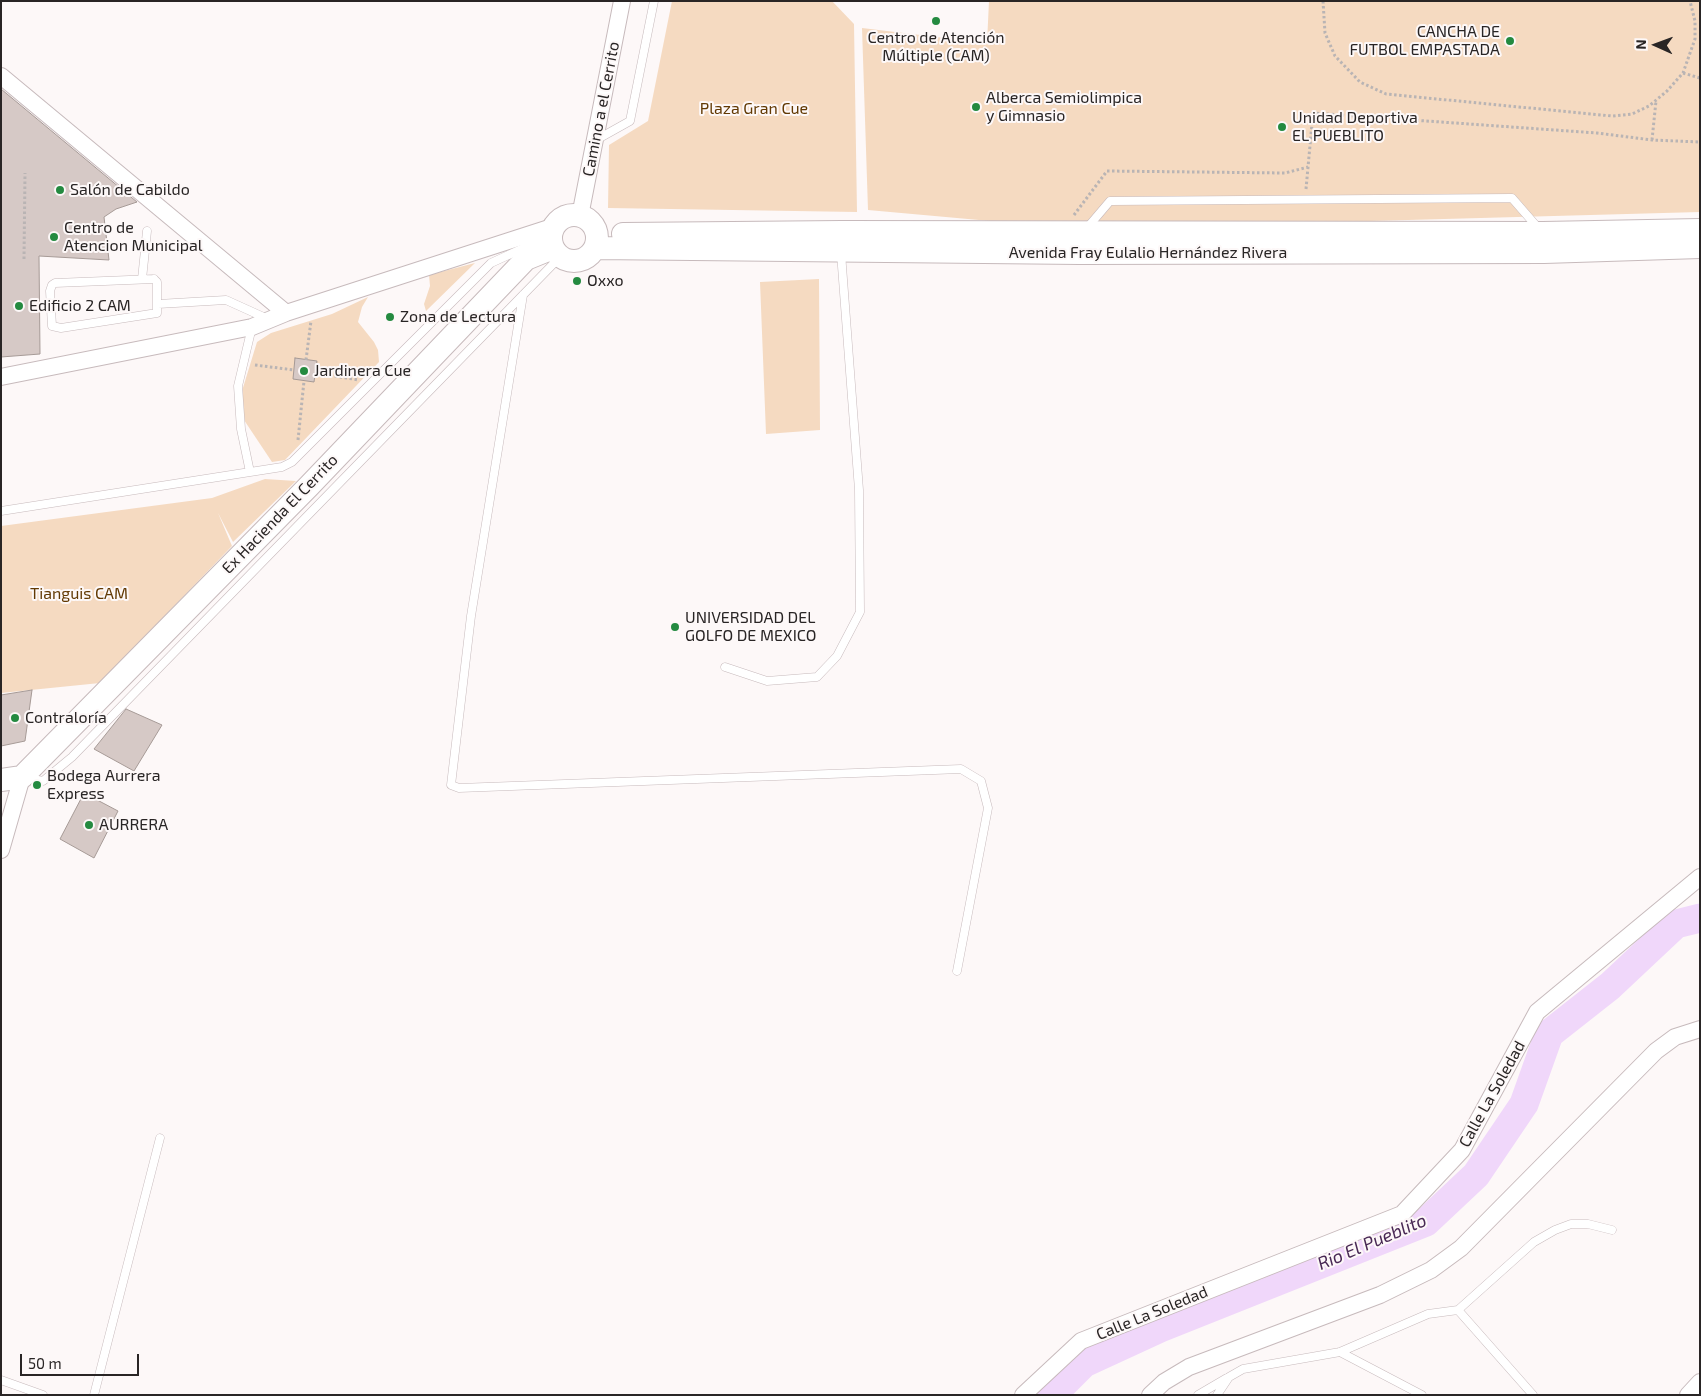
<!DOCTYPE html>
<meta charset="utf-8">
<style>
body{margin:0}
#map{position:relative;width:1701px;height:1396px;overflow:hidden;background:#fdf8f8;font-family:"Exo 2",sans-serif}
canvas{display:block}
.frame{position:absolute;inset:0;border:2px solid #292525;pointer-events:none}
.north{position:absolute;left:1631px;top:20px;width:50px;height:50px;-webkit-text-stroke:4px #fdf8f8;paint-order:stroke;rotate:272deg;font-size:14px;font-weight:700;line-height:20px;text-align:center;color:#292525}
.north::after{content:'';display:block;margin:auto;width:18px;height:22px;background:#292525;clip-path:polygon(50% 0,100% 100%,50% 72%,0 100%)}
.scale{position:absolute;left:20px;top:1354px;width:119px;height:22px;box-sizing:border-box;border:2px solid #292525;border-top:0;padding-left:6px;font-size:15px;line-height:18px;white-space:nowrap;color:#292525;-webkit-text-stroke:4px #fdf8f8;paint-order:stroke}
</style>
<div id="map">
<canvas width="1701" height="1396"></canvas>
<div class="frame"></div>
<div class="north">N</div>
<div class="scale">50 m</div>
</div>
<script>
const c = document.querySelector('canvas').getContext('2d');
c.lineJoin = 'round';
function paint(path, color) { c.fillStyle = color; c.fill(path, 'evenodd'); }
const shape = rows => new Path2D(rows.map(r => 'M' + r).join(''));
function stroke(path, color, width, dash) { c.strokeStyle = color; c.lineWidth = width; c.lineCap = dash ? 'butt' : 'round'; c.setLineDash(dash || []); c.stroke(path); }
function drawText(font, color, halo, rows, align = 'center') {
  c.font = font + ' "Exo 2",sans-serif'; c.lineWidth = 4; c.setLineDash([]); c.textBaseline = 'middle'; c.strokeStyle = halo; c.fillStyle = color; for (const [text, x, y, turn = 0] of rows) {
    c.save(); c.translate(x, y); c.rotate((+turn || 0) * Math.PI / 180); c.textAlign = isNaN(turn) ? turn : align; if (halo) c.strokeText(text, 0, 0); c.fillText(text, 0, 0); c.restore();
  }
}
paint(shape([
 [672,1,832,1,854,24,857,212,608,208,609,145,648,121],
 [989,1,1700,1,1700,212,1079,229,868,210,862,28,987,43],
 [475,263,426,311,424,304,430,286,429,275],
 [819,279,820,430,766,434,760,282],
 [368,297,362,307,358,322,374,342,378,350,379,362,285,460,272,462,244,420,242,391,257,342,271,333,332,314],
 [265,479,296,481,233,542,218,513,232,546,100,683,1,693,1,526,212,498]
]), '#f5dac1');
stroke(shape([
 [1052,1395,1084,1363,1160,1328,1426,1222,1476,1175,1524,1104,1549,1034,1610,986,1676,924,1700,918]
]), '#f0d7fa', 29);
const building = shape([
 [1,89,137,202,116,209,104,217,109,260,39,256,40,354,1,357,1,89],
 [295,358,317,361,314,382,293,379,295,358],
 [32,690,25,741,1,746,1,695,32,690],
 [126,709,162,725,134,771,94,749,126,709],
 [84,793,118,811,94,858,60,839,84,793]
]);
paint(building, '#d6c9c6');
stroke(building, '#a69a96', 1);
const lane = shape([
 [596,140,630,121,654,1],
 [1087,228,1110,201,1512,198,1539,229],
 [142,279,147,231],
 [154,279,157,282,157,313,61,328,52,326,50,291,52,285,55,283,154,279],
 [523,295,471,616,451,785,459,788,961,769,981,781,988,808,957,971],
 [158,304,226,300,268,319],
 [250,472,241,429,238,386,252,327],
 [1,511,282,467,292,462,491,263,552,235],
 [725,667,767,681,817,677,837,656,860,612,859,490,841,253],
 [27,778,43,781,72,757,560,257],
 [1340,1352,1422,1395],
 [1,1380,43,1395],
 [94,1395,160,1138],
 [1198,1395,1227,1378],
 [1217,1395,1229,1377,1243,1369,1340,1352,1428,1314,1458,1310],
 [1533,1395,1458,1310,1534,1242,1555,1230,1571,1224,1588,1224,1612,1230]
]);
const street = shape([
 [1,76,286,313],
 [580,216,622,1],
 [1,377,252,327,286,313,555,226],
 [1,850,22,777],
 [1023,1395,1081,1341,1402,1214,1462,1150,1537,1012,1700,877],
 [1150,1395,1164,1382,1189,1367,1380,1295,1431,1270,1461,1248,1656,1051,1675,1037,1700,1029],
 [1688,1395,1700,1382]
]);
const secondary = shape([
 '551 238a23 23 0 1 1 46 0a23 23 0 1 1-46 0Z',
 [623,234,842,232,1543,233,1700,230],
 [596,248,1080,253,1544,252,1700,247],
 [1,780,22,777,309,486,526,259,553,248]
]);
stroke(lane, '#c7babc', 9);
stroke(street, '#c7babc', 18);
stroke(secondary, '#c7babc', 24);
stroke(shape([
 [1323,1,1325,33,1335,56,1360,82,1386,94,1612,116,1632,114,1649,106,1667,91,1683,73,1695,39,1695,21,1690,1],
 [1683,73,1700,78],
 [1652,140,1656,101],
 [1306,189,1313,113,1597,133,1652,140,1700,142],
 [1074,215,1107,171,1285,173,1308,167],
 [24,259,25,173],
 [306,360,311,321],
 [255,365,294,370],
 [315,373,359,380],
 [298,440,304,381]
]), '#b9b4b4', 3, [2.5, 2.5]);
stroke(lane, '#fff', 8);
stroke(street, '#fff', 16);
stroke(secondary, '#fff', 22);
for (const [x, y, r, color] of [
 [936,21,5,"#248a40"],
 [1510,41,5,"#248a40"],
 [976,107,5,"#248a40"],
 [1282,127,5,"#248a40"],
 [60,190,5,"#248a40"],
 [54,237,5,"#248a40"],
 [577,281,5,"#248a40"],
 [19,306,5,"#248a40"],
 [390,317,5,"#248a40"],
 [304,371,5,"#248a40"],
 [675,627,5,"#248a40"],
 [15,718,5,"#248a40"],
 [37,785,5,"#248a40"],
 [89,825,5,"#248a40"]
]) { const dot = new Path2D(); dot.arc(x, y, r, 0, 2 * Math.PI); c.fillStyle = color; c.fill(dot); stroke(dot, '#fdf8f8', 2); }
drawText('16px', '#292525', '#fdf8f8', [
 ["CANCHA DE",1500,32,"right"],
 ["FUTBOL EMPASTADA",1500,50,"right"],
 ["Centro de Atención",936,38,"center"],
 ["Múltiple (CAM)",936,56,"center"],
 ["Alberca Semiolimpica",986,98],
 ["y Gimnasio",986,116],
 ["Unidad Deportiva",1292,118],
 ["EL PUEBLITO",1292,136],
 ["Salón de Cabildo",70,190],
 ["Centro de",64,228],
 ["Atencion Municipal",64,246],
 ["Oxxo",587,281],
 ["Edificio 2 CAM",29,306],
 ["Zona de Lectura",400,317],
 ["Jardinera Cue",314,371],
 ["UNIVERSIDAD DEL",685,618],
 ["GOLFO DE MEXICO",685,636],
 ["Contraloría",25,718],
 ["Bodega Aurrera",47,776],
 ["Express",47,794],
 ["AURRERA",99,825]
], 'left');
drawText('16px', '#292525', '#fdf8f8', [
 ["Camino a el Cerrito",601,109,-79],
 ["Avenida Fray Eulalio Hernández Rivera",1148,253],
 ["Ex Hacienda El Cerrito",280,514,-46],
 ["Calle La Soledad",1492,1094,-61],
 ["Calle La Soledad",1152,1313,-22]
]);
drawText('16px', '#623903', '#fdf8f8', [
 ["Plaza Gran Cue",754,109],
 ["Tianguis CAM",79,594]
]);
drawText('italic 18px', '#492955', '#fdf8f8', [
 ["Rio El Pueblito",1372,1242,-23]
]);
</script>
